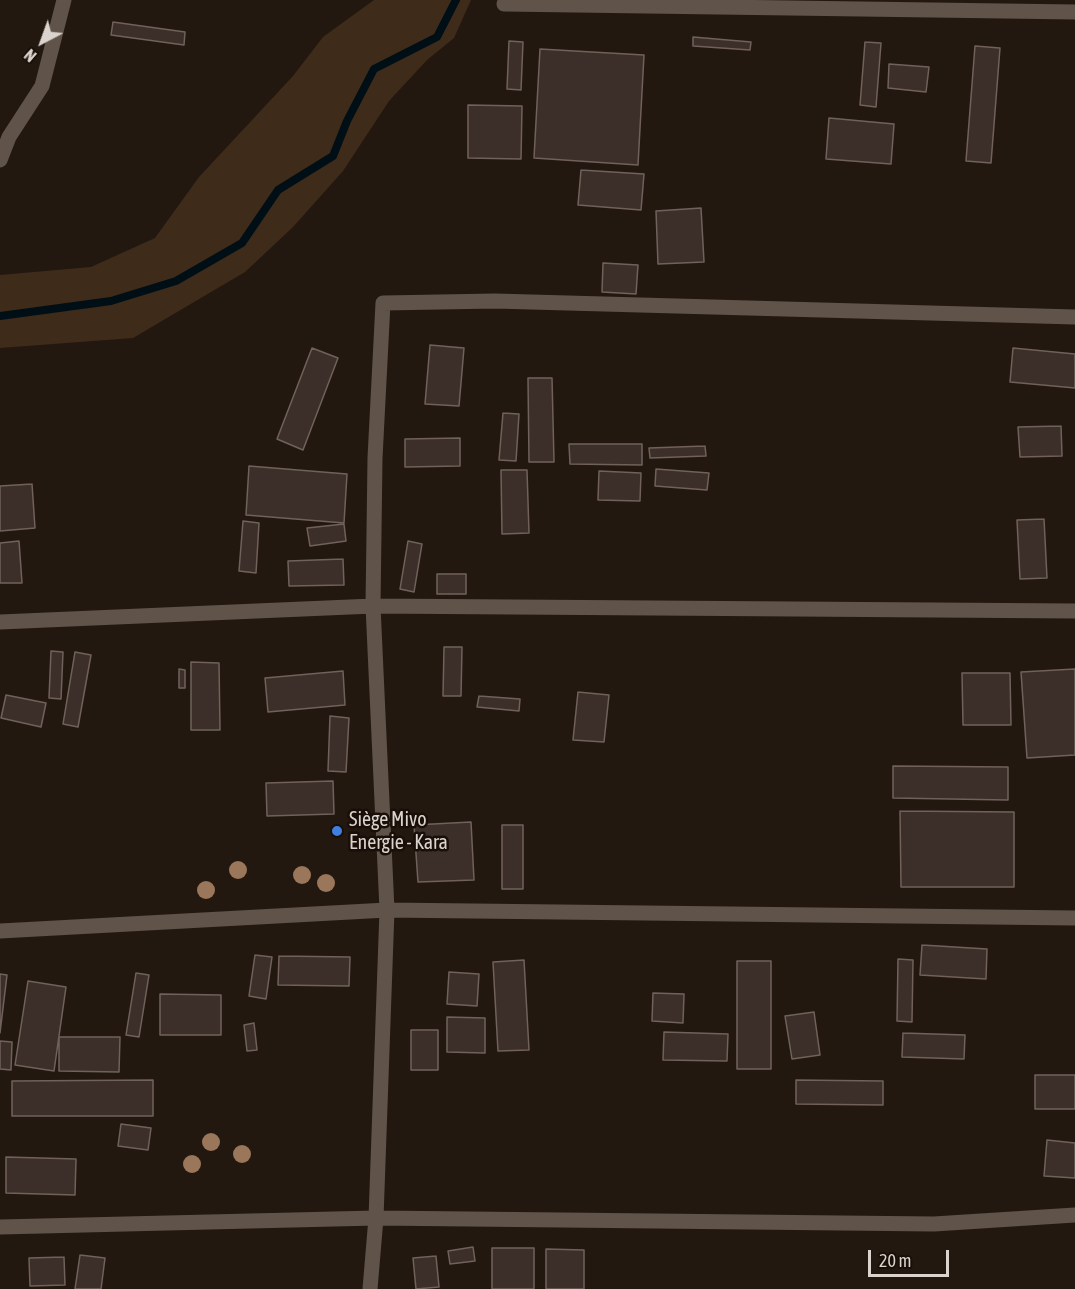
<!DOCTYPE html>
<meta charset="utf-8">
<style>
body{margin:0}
#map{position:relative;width:1075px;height:1289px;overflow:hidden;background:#231810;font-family:"Asap Condensed",sans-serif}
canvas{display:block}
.north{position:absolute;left:12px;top:12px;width:60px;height:60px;-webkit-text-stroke:4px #190f08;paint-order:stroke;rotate:221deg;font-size:16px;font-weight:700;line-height:24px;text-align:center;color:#dbd4ce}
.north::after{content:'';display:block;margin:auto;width:21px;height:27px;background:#dbd4ce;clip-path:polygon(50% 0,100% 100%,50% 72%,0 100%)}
.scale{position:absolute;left:868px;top:1250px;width:81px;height:27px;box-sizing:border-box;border:3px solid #dbd4ce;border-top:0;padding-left:8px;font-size:18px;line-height:21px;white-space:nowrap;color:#dbd4ce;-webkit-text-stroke:4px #190f08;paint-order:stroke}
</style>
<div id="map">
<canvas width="1075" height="1289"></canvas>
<div class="north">N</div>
<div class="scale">20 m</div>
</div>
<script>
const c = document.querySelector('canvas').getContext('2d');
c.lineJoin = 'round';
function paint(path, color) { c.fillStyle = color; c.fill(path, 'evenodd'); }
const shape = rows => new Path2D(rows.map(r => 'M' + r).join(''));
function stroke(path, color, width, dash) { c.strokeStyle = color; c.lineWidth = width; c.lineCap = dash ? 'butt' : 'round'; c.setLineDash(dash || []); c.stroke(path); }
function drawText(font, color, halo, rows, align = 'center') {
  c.font = font + ' "Asap Condensed",sans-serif'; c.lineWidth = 5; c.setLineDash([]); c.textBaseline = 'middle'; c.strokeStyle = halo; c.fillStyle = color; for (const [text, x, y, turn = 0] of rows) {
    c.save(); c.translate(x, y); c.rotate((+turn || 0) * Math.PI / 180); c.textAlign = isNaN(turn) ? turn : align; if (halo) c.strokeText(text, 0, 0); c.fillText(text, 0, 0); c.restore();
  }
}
paint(shape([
 [374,0,471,0,454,38,427,60,389,101,343,171,293,227,245,272,133,338,0,348,0,275,91,267,155,238,199,177,293,76,323,37]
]), '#3f2b1a');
stroke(shape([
 [0,316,111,301,176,281,242,243,278,190,333,156,347,121,374,69,437,37,456,0]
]), '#000f16', 8);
const building = shape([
 [113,22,185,32,184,45,111,35,113,22],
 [693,37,751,42,750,50,693,46,693,37],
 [509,41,523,42,521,90,507,89,509,41],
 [865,42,881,43,876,107,860,105,865,42],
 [975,46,1000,48,991,163,966,161,975,46],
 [540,49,644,55,638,165,534,158,540,49],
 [889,64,929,67,926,92,888,88,889,64],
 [468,105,522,106,521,159,468,158,468,105],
 [829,118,894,124,891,164,826,159,829,118],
 [581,170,644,174,641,210,578,205,581,170],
 [701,208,704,262,658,264,656,211,701,208],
 [603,263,638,265,636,294,602,292,603,263],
 [430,345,464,348,459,406,425,404,430,345],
 [312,348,338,358,303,450,277,439,312,348],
 [1013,348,1075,354,1075,388,1010,382,1013,348],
 [528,378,552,378,554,462,529,462,528,378],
 [503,413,519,414,516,461,499,460,503,413],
 [1061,426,1062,456,1020,457,1018,427,1061,426],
 [460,438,460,466,405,467,405,439,460,438],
 [569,444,642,444,642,465,570,464,569,444],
 [705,446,706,456,650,458,649,448,705,446],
 [249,466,347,474,344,523,246,515,249,466],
 [656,469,709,473,707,490,655,486,656,469],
 [501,470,527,470,529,533,502,534,501,470],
 [599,471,641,473,640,501,598,500,599,471],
 [32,484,35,528,0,531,0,486,32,484],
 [1044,519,1047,578,1020,579,1017,520,1044,519],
 [243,521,259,523,256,573,239,571,243,521],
 [344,524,346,541,310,546,307,528,344,524],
 [19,541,22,583,0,583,0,543,19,541],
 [408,541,422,544,414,592,400,589,408,541],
 [343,559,344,585,289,586,288,561,343,559],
 [437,574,466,574,466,594,437,594,437,574],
 [444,647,462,647,461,696,443,696,444,647],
 [51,651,63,652,61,699,49,698,51,651],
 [75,652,91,655,78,727,63,724,75,652],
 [191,662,219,663,220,730,191,730,191,662],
 [179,669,185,670,185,688,179,688,179,669],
 [1075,669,1075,755,1027,758,1021,672,1075,669],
 [343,671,345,705,268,712,265,678,343,671],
 [962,673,1010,673,1011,725,963,725,962,673],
 [578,692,609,695,604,742,573,740,578,692],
 [6,695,46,703,41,727,1,718,6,695],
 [479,696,520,699,519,711,477,707,479,696],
 [330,716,349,718,346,772,328,771,330,716],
 [893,766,1008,767,1008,800,893,798,893,766],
 [333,781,334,814,267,816,266,783,333,781],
 [900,811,1014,812,1014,887,901,887,900,811],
 [471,822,474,880,418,882,414,825,471,822],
 [502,825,523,825,523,889,502,889,502,825],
 [922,945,987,949,986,979,920,975,922,945],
 [255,955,272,957,266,999,249,996,255,955],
 [279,956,350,957,349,986,278,985,279,956],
 [898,959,913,960,912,1022,897,1021,898,959],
 [524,960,529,1050,498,1051,493,962,524,960],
 [737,961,771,961,771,1069,737,1069,737,961],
 [449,972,479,974,477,1006,447,1004,449,972],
 [136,973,149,975,139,1037,126,1035,136,973],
 [0,974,7,975,0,1033,0,974],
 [28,981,66,987,54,1071,15,1065,28,981],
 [653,993,684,994,683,1023,652,1021,653,993],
 [160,994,221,995,221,1035,160,1035,160,994],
 [814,1012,820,1055,792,1059,785,1016,814,1012],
 [447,1017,485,1018,485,1053,447,1052,447,1017],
 [254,1023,257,1050,247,1051,244,1025,254,1023],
 [411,1030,438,1030,438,1070,411,1070,411,1030],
 [664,1032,728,1034,727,1061,663,1060,664,1032],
 [903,1033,965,1035,964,1059,902,1057,903,1033],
 [59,1037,120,1037,119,1072,59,1071,59,1037],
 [0,1041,12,1042,11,1070,0,1069,0,1041],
 [1035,1075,1075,1075,1075,1109,1035,1109,1035,1075],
 [153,1080,153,1116,12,1116,12,1081,153,1080],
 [796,1080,883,1081,883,1105,796,1104,796,1080],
 [121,1124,151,1128,148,1150,118,1146,121,1124],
 [1047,1140,1075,1143,1075,1178,1044,1176,1047,1140],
 [6,1157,76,1159,75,1195,6,1193,6,1157],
 [473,1247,475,1261,450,1264,448,1251,473,1247],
 [492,1248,534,1248,534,1289,492,1289,492,1248],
 [546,1249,584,1250,584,1289,546,1289,546,1249],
 [80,1255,105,1258,101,1289,75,1289,80,1255],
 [436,1256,439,1287,416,1289,413,1258,436,1256],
 [64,1257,65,1285,30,1286,29,1258,64,1257]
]);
paint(building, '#3c2e29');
stroke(building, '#71615c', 1.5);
stroke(shape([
 [504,4,1075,12],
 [0,160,9,137,42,86,64,0],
 [0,622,373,606,1075,611],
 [0,931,387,910,1075,918],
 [0,1227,376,1218,934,1224,1075,1215],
 [370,1289,376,1218,387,910,373,606,375,458,383,303,495,301,1075,317]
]), '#60534a', 15);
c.fillStyle = '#9a765a';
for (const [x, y] of [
 [238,870],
 [302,875],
 [326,883],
 [206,890],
 [211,1142],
 [242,1154],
 [192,1164]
]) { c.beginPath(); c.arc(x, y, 9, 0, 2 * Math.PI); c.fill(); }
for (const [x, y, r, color] of [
 [337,831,6,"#3f7fe0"]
]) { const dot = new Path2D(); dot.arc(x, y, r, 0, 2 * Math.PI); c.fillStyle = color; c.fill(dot); stroke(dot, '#190f08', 2); }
drawText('20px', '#dbd4ce', '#190f08', [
 ["Siège Mivo",349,820],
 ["Energie - Kara",349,843]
], 'left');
</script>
